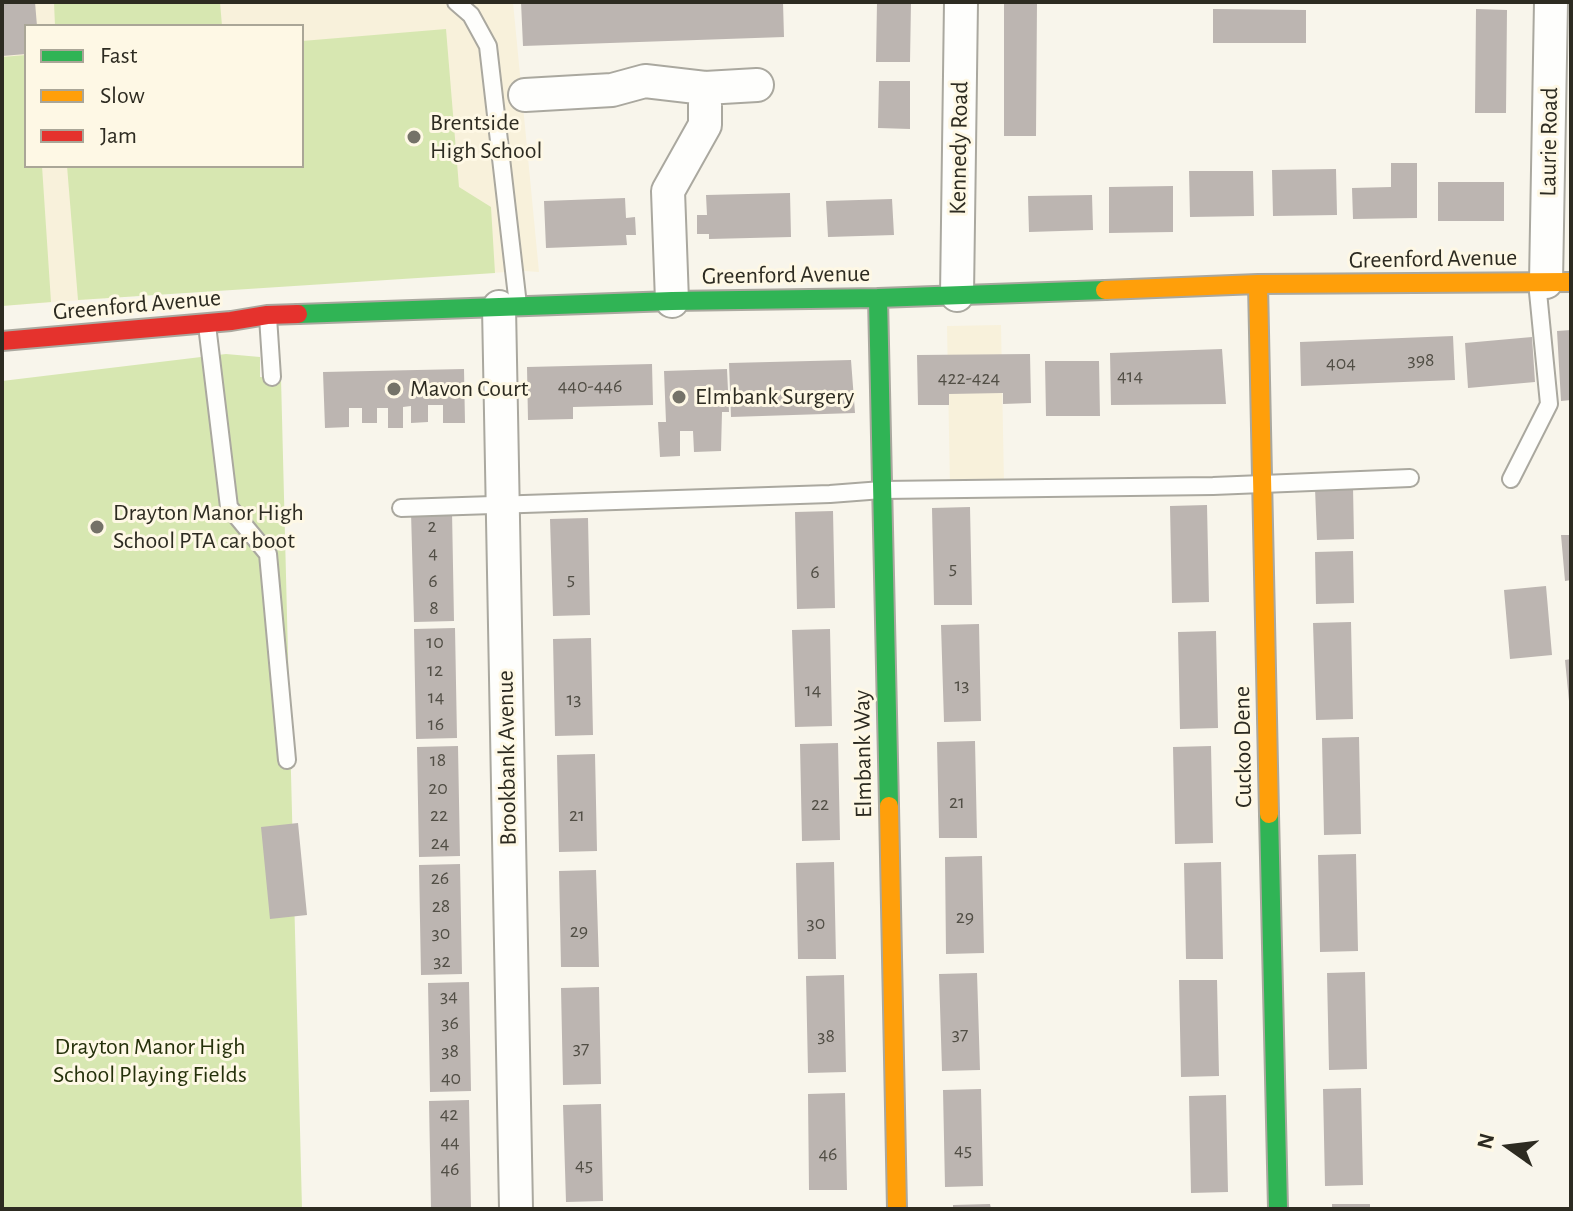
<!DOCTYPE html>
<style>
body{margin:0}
#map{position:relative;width:1573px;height:1211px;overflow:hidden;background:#f8f5eb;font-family:"Alegreya Sans",sans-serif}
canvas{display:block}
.frame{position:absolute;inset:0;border:4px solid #2d2b21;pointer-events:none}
.legend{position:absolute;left:24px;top:24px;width:280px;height:144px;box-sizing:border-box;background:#fef8e5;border:2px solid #aaa697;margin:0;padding:10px 14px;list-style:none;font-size:24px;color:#2d2b21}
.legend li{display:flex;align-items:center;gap:16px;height:40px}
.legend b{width:40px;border:2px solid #aaa697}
.north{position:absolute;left:1469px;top:1107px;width:80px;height:80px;-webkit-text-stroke:6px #fef8e5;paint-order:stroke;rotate:284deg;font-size:22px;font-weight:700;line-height:32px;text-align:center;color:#2d2b21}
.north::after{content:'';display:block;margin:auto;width:28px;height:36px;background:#2d2b21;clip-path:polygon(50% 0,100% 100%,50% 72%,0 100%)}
</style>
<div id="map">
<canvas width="1573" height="1211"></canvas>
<div class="frame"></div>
<ul class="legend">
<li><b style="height:10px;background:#30b455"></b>Fast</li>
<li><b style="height:10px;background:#ff9f0a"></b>Slow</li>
<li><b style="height:10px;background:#e5322d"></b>Jam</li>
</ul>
<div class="north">N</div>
</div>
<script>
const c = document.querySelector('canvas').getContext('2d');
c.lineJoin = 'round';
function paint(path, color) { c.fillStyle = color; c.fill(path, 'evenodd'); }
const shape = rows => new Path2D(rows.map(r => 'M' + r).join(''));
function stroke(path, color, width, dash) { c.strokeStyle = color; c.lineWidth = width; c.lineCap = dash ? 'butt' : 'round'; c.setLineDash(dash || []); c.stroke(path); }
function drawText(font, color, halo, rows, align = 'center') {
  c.font = font + ' "Alegreya Sans",sans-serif'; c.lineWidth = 6; c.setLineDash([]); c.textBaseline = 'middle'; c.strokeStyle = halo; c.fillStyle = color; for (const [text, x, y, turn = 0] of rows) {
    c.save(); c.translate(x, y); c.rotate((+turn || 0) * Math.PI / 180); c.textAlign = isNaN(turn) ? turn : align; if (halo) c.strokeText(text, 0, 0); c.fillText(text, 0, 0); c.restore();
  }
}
paint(shape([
 [2,2,513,2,539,272,524,271,301,284,2,306],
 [26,26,302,26,302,166,26,166],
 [1001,325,1004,484,950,486,947,326]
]), '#f8f1db');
paint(shape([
 [54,2,220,2,222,26,55,26],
 [446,29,459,187,491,207,495,273,78,300,67,166,302,166,302,41],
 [26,55,26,166,42,166,51,302,2,306,2,57],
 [226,354,260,357,260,377,281,378,302,1209,2,1209,2,381]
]), '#d7e7b1');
paint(shape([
 [2,2,35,2,37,26,26,26,26,54,2,56],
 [521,2,783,2,784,37,523,46],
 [877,2,911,2,910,62,876,62],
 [1004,2,1037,2,1036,136,1004,136],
 [1213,9,1306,10,1306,43,1213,43],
 [1476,9,1507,10,1506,113,1475,113],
 [879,81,910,81,910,129,878,128],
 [1391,163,1417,163,1417,218,1353,219,1352,188,1391,187],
 [1336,169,1337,215,1273,216,1272,170],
 [1189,171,1253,171,1254,216,1190,217],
 [1438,182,1504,182,1504,221,1438,221],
 [1173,186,1173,232,1109,233,1109,187],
 [790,193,791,237,709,239,709,234,697,234,697,215,707,215,706,195],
 [1092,195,1093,230,1029,232,1028,196],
 [625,198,626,218,635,217,636,235,626,235,627,245,546,248,544,201],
 [892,199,894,235,828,237,826,201],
 [1571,330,1571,400,1561,401,1557,331],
 [1453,336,1455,380,1301,386,1300,342],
 [1532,337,1535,382,1468,388,1465,343],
 [1222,349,1226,404,1111,405,1110,353],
 [1030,354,1031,403,1003,404,1003,393,949,394,949,405,918,405,917,355],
 [851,360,855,413,731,417,729,363],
 [1045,361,1099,361,1100,416,1046,416],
 [652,364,653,405,573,407,573,419,528,420,527,367],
 [464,369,465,423,443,423,443,405,428,405,428,422,411,423,411,406,403,407,403,428,388,428,388,408,377,408,377,423,362,423,362,408,349,408,349,427,325,428,323,372],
 [727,369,729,412,722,412,721,451,694,452,693,431,680,431,680,456,660,457,658,422,666,422,664,371],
 [1353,487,1354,539,1317,540,1315,488],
 [1207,505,1209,602,1172,603,1170,506],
 [970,507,972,605,934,605,932,508],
 [452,511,454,621,414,622,411,512],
 [833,511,835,608,797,609,795,512],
 [588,518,590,615,553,616,550,519],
 [1561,535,1571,535,1571,580,1565,581],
 [1353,551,1354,603,1316,604,1315,552],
 [1546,586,1552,655,1510,659,1504,590],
 [1351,622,1353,719,1316,720,1313,623],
 [979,624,981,721,944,722,941,625],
 [455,628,457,738,416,739,414,629],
 [830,629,832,726,795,727,792,630],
 [1216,631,1218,728,1180,729,1178,632],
 [591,638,593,735,555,736,553,639],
 [1571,659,1571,701,1569,701,1565,660],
 [1359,737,1361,834,1324,835,1322,738],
 [975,741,977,838,939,838,937,742],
 [838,743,840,840,802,841,800,744],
 [458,746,460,856,419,857,417,747],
 [1211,746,1213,843,1175,844,1173,747],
 [595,754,597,851,559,852,557,755],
 [298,823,307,915,270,919,261,827],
 [1356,854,1358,951,1320,952,1318,855],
 [982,856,984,953,946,954,945,857],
 [834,862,836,959,798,959,796,863],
 [1221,862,1223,959,1186,959,1184,863],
 [460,864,462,974,421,975,419,865],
 [596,870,599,967,561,967,559,871],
 [1365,972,1367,1069,1329,1070,1327,973],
 [977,973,980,1070,942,1071,939,974],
 [844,975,846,1072,808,1073,806,976],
 [1179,980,1217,980,1219,1076,1181,1077],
 [469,982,471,1091,430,1092,428,983],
 [599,987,601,1084,563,1085,561,988],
 [1361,1088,1363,1185,1325,1186,1323,1089],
 [981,1089,983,1186,945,1187,943,1090],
 [845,1093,847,1190,809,1190,808,1094],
 [1226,1095,1228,1192,1191,1193,1189,1096],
 [469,1100,471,1209,431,1209,429,1101],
 [601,1104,603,1201,566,1202,563,1105],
 [990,1204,991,1209,953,1209,953,1205],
 [1332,1204,1370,1204,1370,1209,1332,1209]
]), '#bcb5b1');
const lane = shape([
 [456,2,471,15,488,46,518,305],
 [268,317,272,377],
 [207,325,229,507,268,554,287,760],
 [1511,479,1549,404,1537,282],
 [401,508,830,494,882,490,1213,486,1410,478]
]);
const street = shape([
 [525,95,612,90,645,81,705,88,757,85],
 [1546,282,1551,2],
 [957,295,961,2],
 [672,301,668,191,705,125,705,88],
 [499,307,516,1209]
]);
const fast = shape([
 [878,298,889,806],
 [298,314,672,301,878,298,1105,290],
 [1269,814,1278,1209]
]);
const slow = shape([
 [1258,284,1269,814],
 [1105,290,1258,284,1571,282],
 [889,806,897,1209]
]);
const jam = shape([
 [2,341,231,321,267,315,298,314]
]);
stroke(lane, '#aaa89f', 20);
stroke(street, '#aaa89f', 36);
stroke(fast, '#aaa89f', 22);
stroke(slow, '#aaa89f', 22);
stroke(jam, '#aaa89f', 22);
stroke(lane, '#fefefc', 16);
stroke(street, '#fefefc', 32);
stroke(fast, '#30b455', 18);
stroke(slow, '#ff9f0a', 18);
stroke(jam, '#e5322d', 18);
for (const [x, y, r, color] of [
 [414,137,8,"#747268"],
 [394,389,8,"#747268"],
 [679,397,8,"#747268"],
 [97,527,8,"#747268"]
]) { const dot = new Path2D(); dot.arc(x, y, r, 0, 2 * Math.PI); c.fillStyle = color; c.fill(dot); stroke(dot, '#fef8e5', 3); }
drawText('20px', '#514e45', null, [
 ["398",1421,360],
 ["404",1341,363],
 ["414",1130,376],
 ["422-424",969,378],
 ["440-446",590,386],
 ["2",432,526],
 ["4",433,553],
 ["5",953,568],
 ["6",815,572],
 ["5",571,579],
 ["6",433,581],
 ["8",434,608],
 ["10",435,642],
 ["12",435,670],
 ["13",962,685],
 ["14",813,690],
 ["14",436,697],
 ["13",574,699],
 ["16",436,724],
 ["18",438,760],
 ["20",438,788],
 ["21",957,802],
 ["22",820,804],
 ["22",439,815],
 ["21",577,815],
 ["24",440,843],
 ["26",440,878],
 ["28",441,906],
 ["29",965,917],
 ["30",816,923],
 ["29",579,931],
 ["30",441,933],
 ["32",442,961],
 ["34",449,996],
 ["36",450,1023],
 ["37",960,1034],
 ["38",826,1036],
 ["37",581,1048],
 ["38",450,1051],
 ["40",451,1078],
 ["42",449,1114],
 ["44",450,1142],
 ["45",963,1150],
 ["46",828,1154],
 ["45",584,1165],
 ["46",450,1169]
]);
drawText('24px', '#2d2b21', '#fef8e5', [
 ["Brentside",430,123],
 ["High School",430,151],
 ["Mavon Court",410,389],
 ["Elmbank Surgery",695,397],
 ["Drayton Manor High",113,513],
 ["School PTA car boot",113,541]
], 'left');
drawText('24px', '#2d2b21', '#fef8e5', [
 ["Laurie Road",1549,142,-89],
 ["Kennedy Road",959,148,-89],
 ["Greenford Avenue",1433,259,-1],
 ["Greenford Avenue",786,275,-1],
 ["Greenford Avenue",137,305,-5],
 ["Cuckoo Dene",1243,747,-91],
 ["Elmbank Way",863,754,-91],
 ["Brookbank Avenue",507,758,-91]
]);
drawText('24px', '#25310b', '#fef8e5', [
 ["Drayton Manor High",150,1047],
 ["School Playing Fields",150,1075]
]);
</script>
